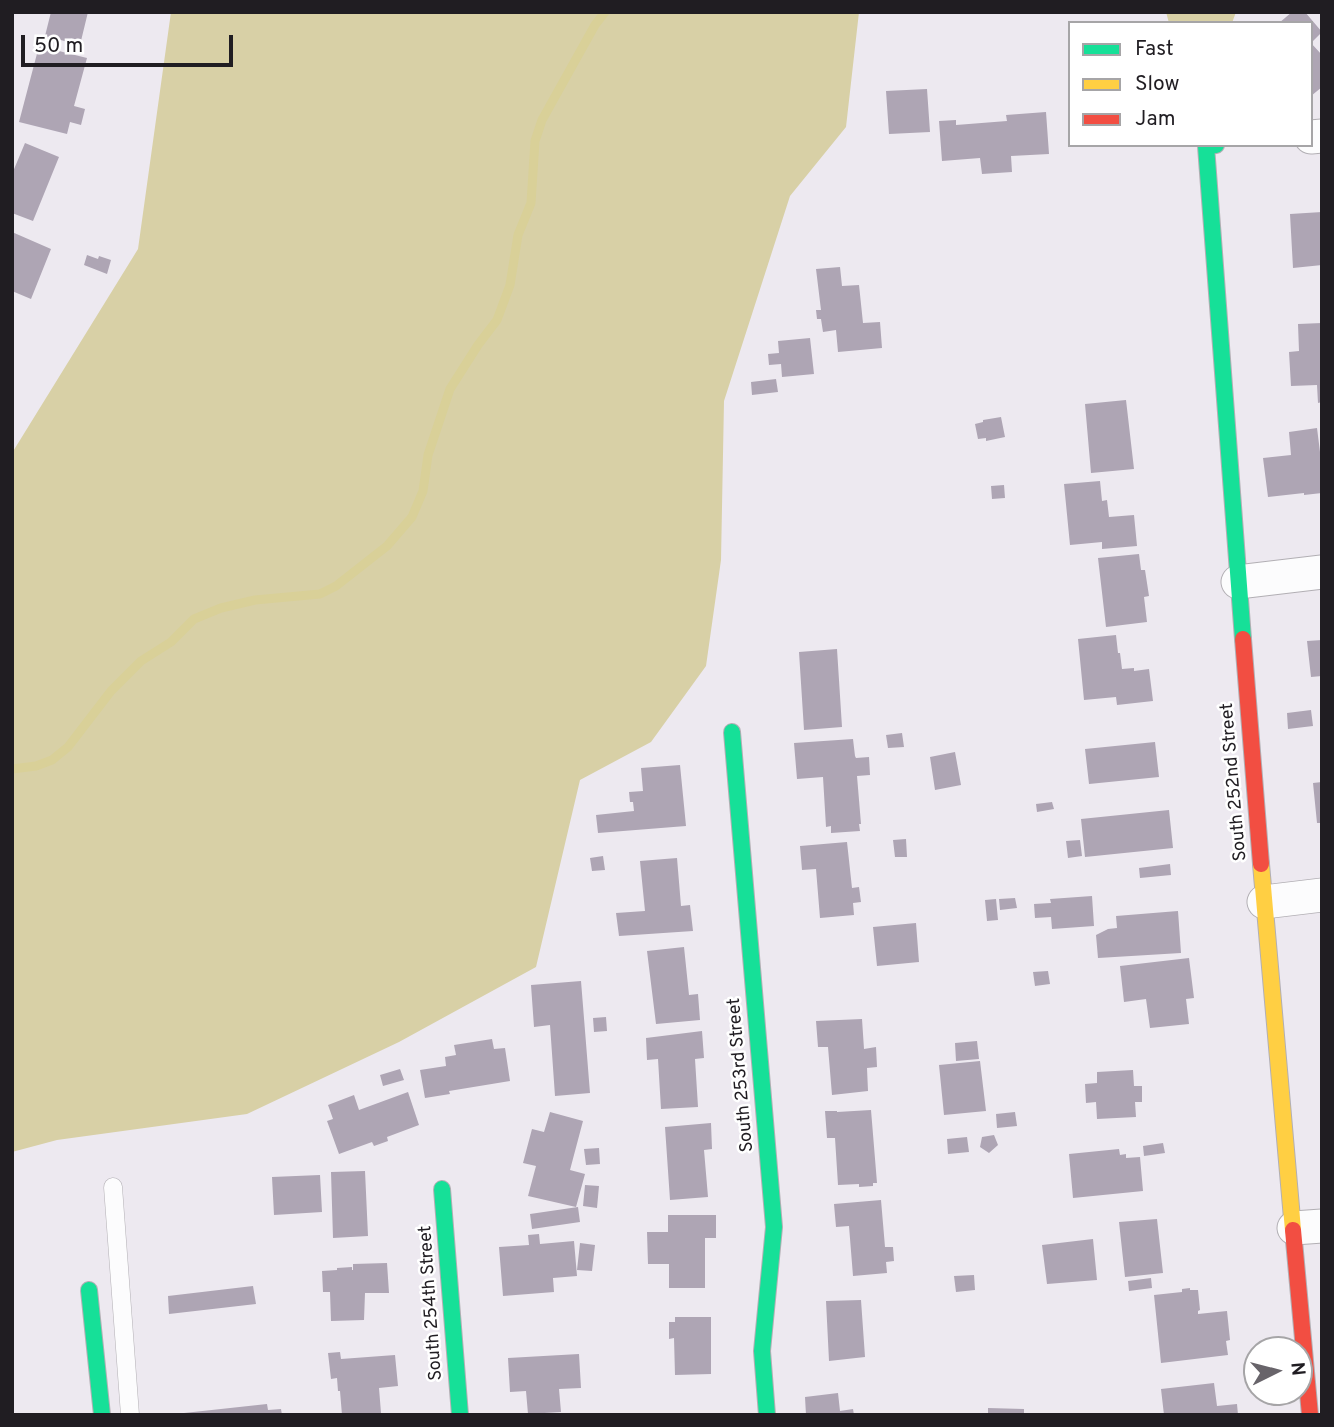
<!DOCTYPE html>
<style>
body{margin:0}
#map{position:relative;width:1334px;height:1427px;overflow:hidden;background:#ede9f0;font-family:Overpass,sans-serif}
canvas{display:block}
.frame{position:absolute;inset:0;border:14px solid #201d22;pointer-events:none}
.legend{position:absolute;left:1068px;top:21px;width:245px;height:126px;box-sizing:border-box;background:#fff;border:2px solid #a6a5a7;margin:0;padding:9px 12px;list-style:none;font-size:21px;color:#201d22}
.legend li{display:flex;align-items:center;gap:14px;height:35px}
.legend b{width:35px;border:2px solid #a6a5a7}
.north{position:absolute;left:1243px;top:1336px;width:70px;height:70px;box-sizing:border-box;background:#fff;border:2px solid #a6a5a7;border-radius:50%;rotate:84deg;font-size:19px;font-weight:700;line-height:28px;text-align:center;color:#201d22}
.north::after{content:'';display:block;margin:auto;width:24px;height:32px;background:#68646a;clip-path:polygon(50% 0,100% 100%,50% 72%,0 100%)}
.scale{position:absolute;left:21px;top:35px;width:212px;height:32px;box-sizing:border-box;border:4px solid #201d22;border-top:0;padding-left:9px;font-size:21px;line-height:24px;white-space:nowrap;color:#201d22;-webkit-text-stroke:5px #fff;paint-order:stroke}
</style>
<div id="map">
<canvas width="1334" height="1427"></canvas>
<div class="frame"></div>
<ul class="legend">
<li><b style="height:9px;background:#16e098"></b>Fast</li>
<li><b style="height:9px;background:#ffcf43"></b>Slow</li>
<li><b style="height:9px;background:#f24e42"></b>Jam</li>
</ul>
<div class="north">N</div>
<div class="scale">50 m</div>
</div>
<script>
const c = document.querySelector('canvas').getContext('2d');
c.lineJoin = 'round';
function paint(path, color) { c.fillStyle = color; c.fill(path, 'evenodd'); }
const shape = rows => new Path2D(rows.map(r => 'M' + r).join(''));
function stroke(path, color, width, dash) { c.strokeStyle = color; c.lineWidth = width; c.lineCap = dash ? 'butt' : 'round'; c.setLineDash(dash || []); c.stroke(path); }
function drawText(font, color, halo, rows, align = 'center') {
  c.font = font + ' Overpass,sans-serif'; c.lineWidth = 5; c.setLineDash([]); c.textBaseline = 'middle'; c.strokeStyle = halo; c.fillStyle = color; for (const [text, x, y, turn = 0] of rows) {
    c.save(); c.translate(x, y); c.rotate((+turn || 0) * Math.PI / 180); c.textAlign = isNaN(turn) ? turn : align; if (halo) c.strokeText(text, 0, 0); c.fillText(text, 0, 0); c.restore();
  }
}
paint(shape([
 [171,12,859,12,846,127,790,196,724,401,721,560,706,666,651,742,580,780,536,967,399,1042,247,1114,57,1140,12,1152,12,453,138,249],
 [1166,12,1236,12,1232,23,1169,23]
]), '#d8d0a6');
stroke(shape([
 [12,769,36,766,52,760,68,747,111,691,141,661,171,642,194,619,221,608,255,600,320,594,336,586,387,546,412,517,423,491,428,455,450,389,478,345,497,320,510,285,518,235,531,203,535,141,542,120,595,25,605,12]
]), '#d9d098', 9);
paint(shape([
 [51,12,88,12,80,45,45,36],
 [1292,12,1305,12,1322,32,1311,43,1322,55,1322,87,1311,96,1311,23,1279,23],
 [39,46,87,58,74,106,85,109,81,125,70,122,67,134,19,122],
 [927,89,930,132,889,134,886,91],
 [1046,112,1049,154,1011,156,1012,172,982,174,980,158,942,161,939,121,956,120,956,125,1007,121,1006,115],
 [25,143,59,157,33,221,12,213,12,174],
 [1322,212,1322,265,1293,268,1290,214],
 [12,232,51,249,31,299,12,291],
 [87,255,98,259,99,256,111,260,107,274,84,265],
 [840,267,842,286,859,285,863,323,880,322,882,348,838,352,836,330,823,332,821,319,817,319,816,310,821,310,816,269],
 [1322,323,1322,402,1318,403,1317,385,1291,386,1289,352,1299,351,1298,324],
 [810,338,814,374,782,377,781,364,769,365,768,354,779,353,778,341],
 [776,379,778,392,752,395,751,382],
 [1126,400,1134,469,1091,473,1085,404],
 [1001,417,1005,437,986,441,986,438,978,439,975,424,983,422,983,420],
 [1317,428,1320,452,1322,452,1322,493,1304,495,1304,493,1268,497,1263,458,1291,455,1289,432],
 [1100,481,1102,501,1107,500,1109,517,1134,515,1137,546,1102,549,1102,542,1070,545,1064,484],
 [1004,485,1005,498,992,499,991,486],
 [1139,554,1141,570,1145,570,1149,596,1144,597,1147,622,1106,627,1098,558],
 [1116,635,1118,653,1120,653,1122,669,1134,668,1134,671,1149,669,1153,701,1117,705,1116,697,1084,700,1078,639],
 [1322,640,1322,676,1311,677,1307,641],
 [837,649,842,727,804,730,799,652],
 [1311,710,1313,726,1288,729,1287,713],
 [902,733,904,747,888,748,886,735],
 [853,739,855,756,856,758,869,757,870,775,857,776,861,824,859,824,860,831,831,833,831,826,826,827,823,777,797,779,794,743],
 [1155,742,1159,777,1089,784,1085,749],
 [955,752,961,785,935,790,930,757],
 [680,765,686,826,598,833,596,815,634,811,633,802,630,802,629,792,643,791,641,768],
 [1322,782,1322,823,1317,823,1313,783],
 [1052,802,1054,809,1037,812,1036,804],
 [1169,810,1173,848,1085,857,1081,819],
 [906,839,907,857,895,857,893,840],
 [1080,840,1082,856,1068,858,1066,841],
 [847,842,852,888,859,887,861,902,853,903,854,915,820,918,816,869,802,870,800,846],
 [603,856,605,870,592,871,590,858],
 [677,858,681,906,690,905,693,931,619,936,616,913,645,911,640,861],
 [1170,864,1171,875,1140,878,1139,868],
 [1092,896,1094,926,1052,929,1051,917,1035,918,1034,904,1051,903,1050,899],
 [1015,898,1017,908,1000,910,999,899],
 [996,899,998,920,987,921,985,900],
 [1178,911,1181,953,1098,958,1096,935,1108,929,1117,928,1116,916],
 [916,923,919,962,877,966,873,927],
 [684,947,689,995,698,994,700,1020,656,1024,647,951],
 [1189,958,1194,998,1186,999,1189,1024,1150,1028,1146,999,1124,1002,1120,966],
 [1048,971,1050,984,1035,986,1033,972],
 [581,981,590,1093,555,1096,550,1025,534,1027,531,985],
 [606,1017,607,1031,594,1032,593,1018],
 [862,1019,864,1049,876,1047,877,1067,867,1068,868,1091,832,1095,828,1047,818,1047,816,1021],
 [702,1031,704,1058,695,1059,698,1107,661,1109,658,1059,647,1060,646,1038],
 [492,1039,494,1049,505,1048,510,1081,449,1091,450,1094,425,1098,420,1070,446,1066,445,1057,456,1055,454,1045],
 [977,1041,979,1059,956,1061,955,1043],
 [980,1061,986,1111,944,1115,939,1065],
 [400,1069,404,1080,383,1086,380,1075],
 [1133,1070,1134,1086,1142,1086,1142,1102,1135,1102,1136,1117,1097,1119,1096,1102,1086,1103,1085,1084,1097,1083,1097,1072],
 [408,1092,419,1125,387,1137,388,1141,374,1146,372,1142,339,1154,327,1121,333,1119,328,1105,354,1095,359,1110],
 [871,1110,877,1183,873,1183,873,1186,859,1187,859,1184,838,1185,835,1138,827,1138,825,1111,837,1111,837,1112],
 [550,1112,583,1121,570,1170,585,1174,576,1207,528,1196,536,1166,523,1163,532,1129,544,1132],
 [1015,1112,1017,1126,997,1128,996,1114],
 [711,1123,712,1149,704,1150,708,1197,670,1200,665,1127],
 [994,1135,998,1145,989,1153,980,1147,982,1137],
 [967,1137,969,1152,948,1154,947,1139],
 [1163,1143,1165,1153,1144,1156,1143,1146],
 [599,1148,600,1164,586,1165,584,1149],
 [1119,1149,1120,1155,1126,1154,1126,1158,1140,1157,1143,1191,1073,1198,1069,1154],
 [365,1171,368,1236,333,1238,331,1172],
 [320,1175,322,1212,274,1215,272,1177],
 [585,1185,599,1186,597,1208,583,1206],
 [881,1200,885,1247,893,1247,894,1261,886,1262,887,1273,853,1276,849,1226,836,1227,834,1204],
 [578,1207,580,1222,532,1229,530,1214],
 [668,1215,716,1215,716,1238,705,1238,705,1288,669,1288,669,1264,648,1264,647,1232,668,1232],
 [1157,1219,1163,1273,1125,1277,1119,1222],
 [539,1234,540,1244,574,1241,577,1276,553,1278,554,1292,503,1296,499,1247,529,1245,528,1235],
 [1093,1239,1097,1280,1047,1284,1042,1245],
 [580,1243,595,1245,592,1271,577,1270],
 [387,1263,389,1293,365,1293,364,1320,331,1321,330,1292,323,1292,322,1271,337,1270,337,1268,352,1267,352,1270,353,1270,353,1264],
 [974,1275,975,1290,956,1292,954,1276],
 [1151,1278,1152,1288,1129,1291,1128,1281],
 [253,1286,256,1304,169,1314,168,1296],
 [1190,1288,1190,1290,1198,1290,1200,1310,1198,1311,1198,1314,1227,1311,1230,1340,1226,1341,1228,1355,1161,1363,1154,1295,1182,1292,1182,1289],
 [861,1300,865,1357,829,1361,826,1301],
 [675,1317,711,1317,711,1374,675,1375,674,1338,669,1339,669,1322,675,1322],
 [340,1352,341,1359,395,1355,398,1386,379,1388,381,1413,342,1415,340,1391,338,1391,337,1378,331,1379,328,1353],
 [579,1354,581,1388,559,1389,561,1412,528,1414,526,1391,510,1392,508,1358],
 [1214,1383,1217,1406,1237,1404,1238,1415,1164,1415,1161,1389],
 [838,1393,840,1411,853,1409,854,1415,806,1415,805,1397],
 [267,1404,268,1410,281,1409,282,1415,184,1415,184,1413],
 [988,1408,1024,1409,1024,1415,988,1415]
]), '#aea5b4');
const lane = shape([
 [113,1187,130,1415]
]);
const street = shape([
 [1311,137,1322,136],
 [1238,582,1322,572],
 [1264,902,1322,895],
 [1294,1228,1322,1226]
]);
const fast = shape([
 [1216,145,1206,146,1243,639],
 [732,732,774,1227,762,1351,767,1415],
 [442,1189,460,1415],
 [89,1290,102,1415]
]);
const slow = shape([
 [1261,864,1293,1230]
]);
const jam = shape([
 [1243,639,1261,864],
 [1293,1230,1310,1415]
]);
stroke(lane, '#b2afb4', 19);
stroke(street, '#b2afb4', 35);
stroke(fast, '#b2afb4', 18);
stroke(slow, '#b2afb4', 18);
stroke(jam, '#b2afb4', 18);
stroke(lane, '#fcfcfd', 18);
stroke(street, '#fcfcfd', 33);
stroke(fast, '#16e098', 16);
stroke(slow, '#ffcf43', 16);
stroke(jam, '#f24e42', 16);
drawText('18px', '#201d22', '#fff', [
 ["South 252nd Street",1235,782,-95],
 ["South 253rd Street",742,1075,-95],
 ["South 254th Street",432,1303,-94]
]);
</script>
